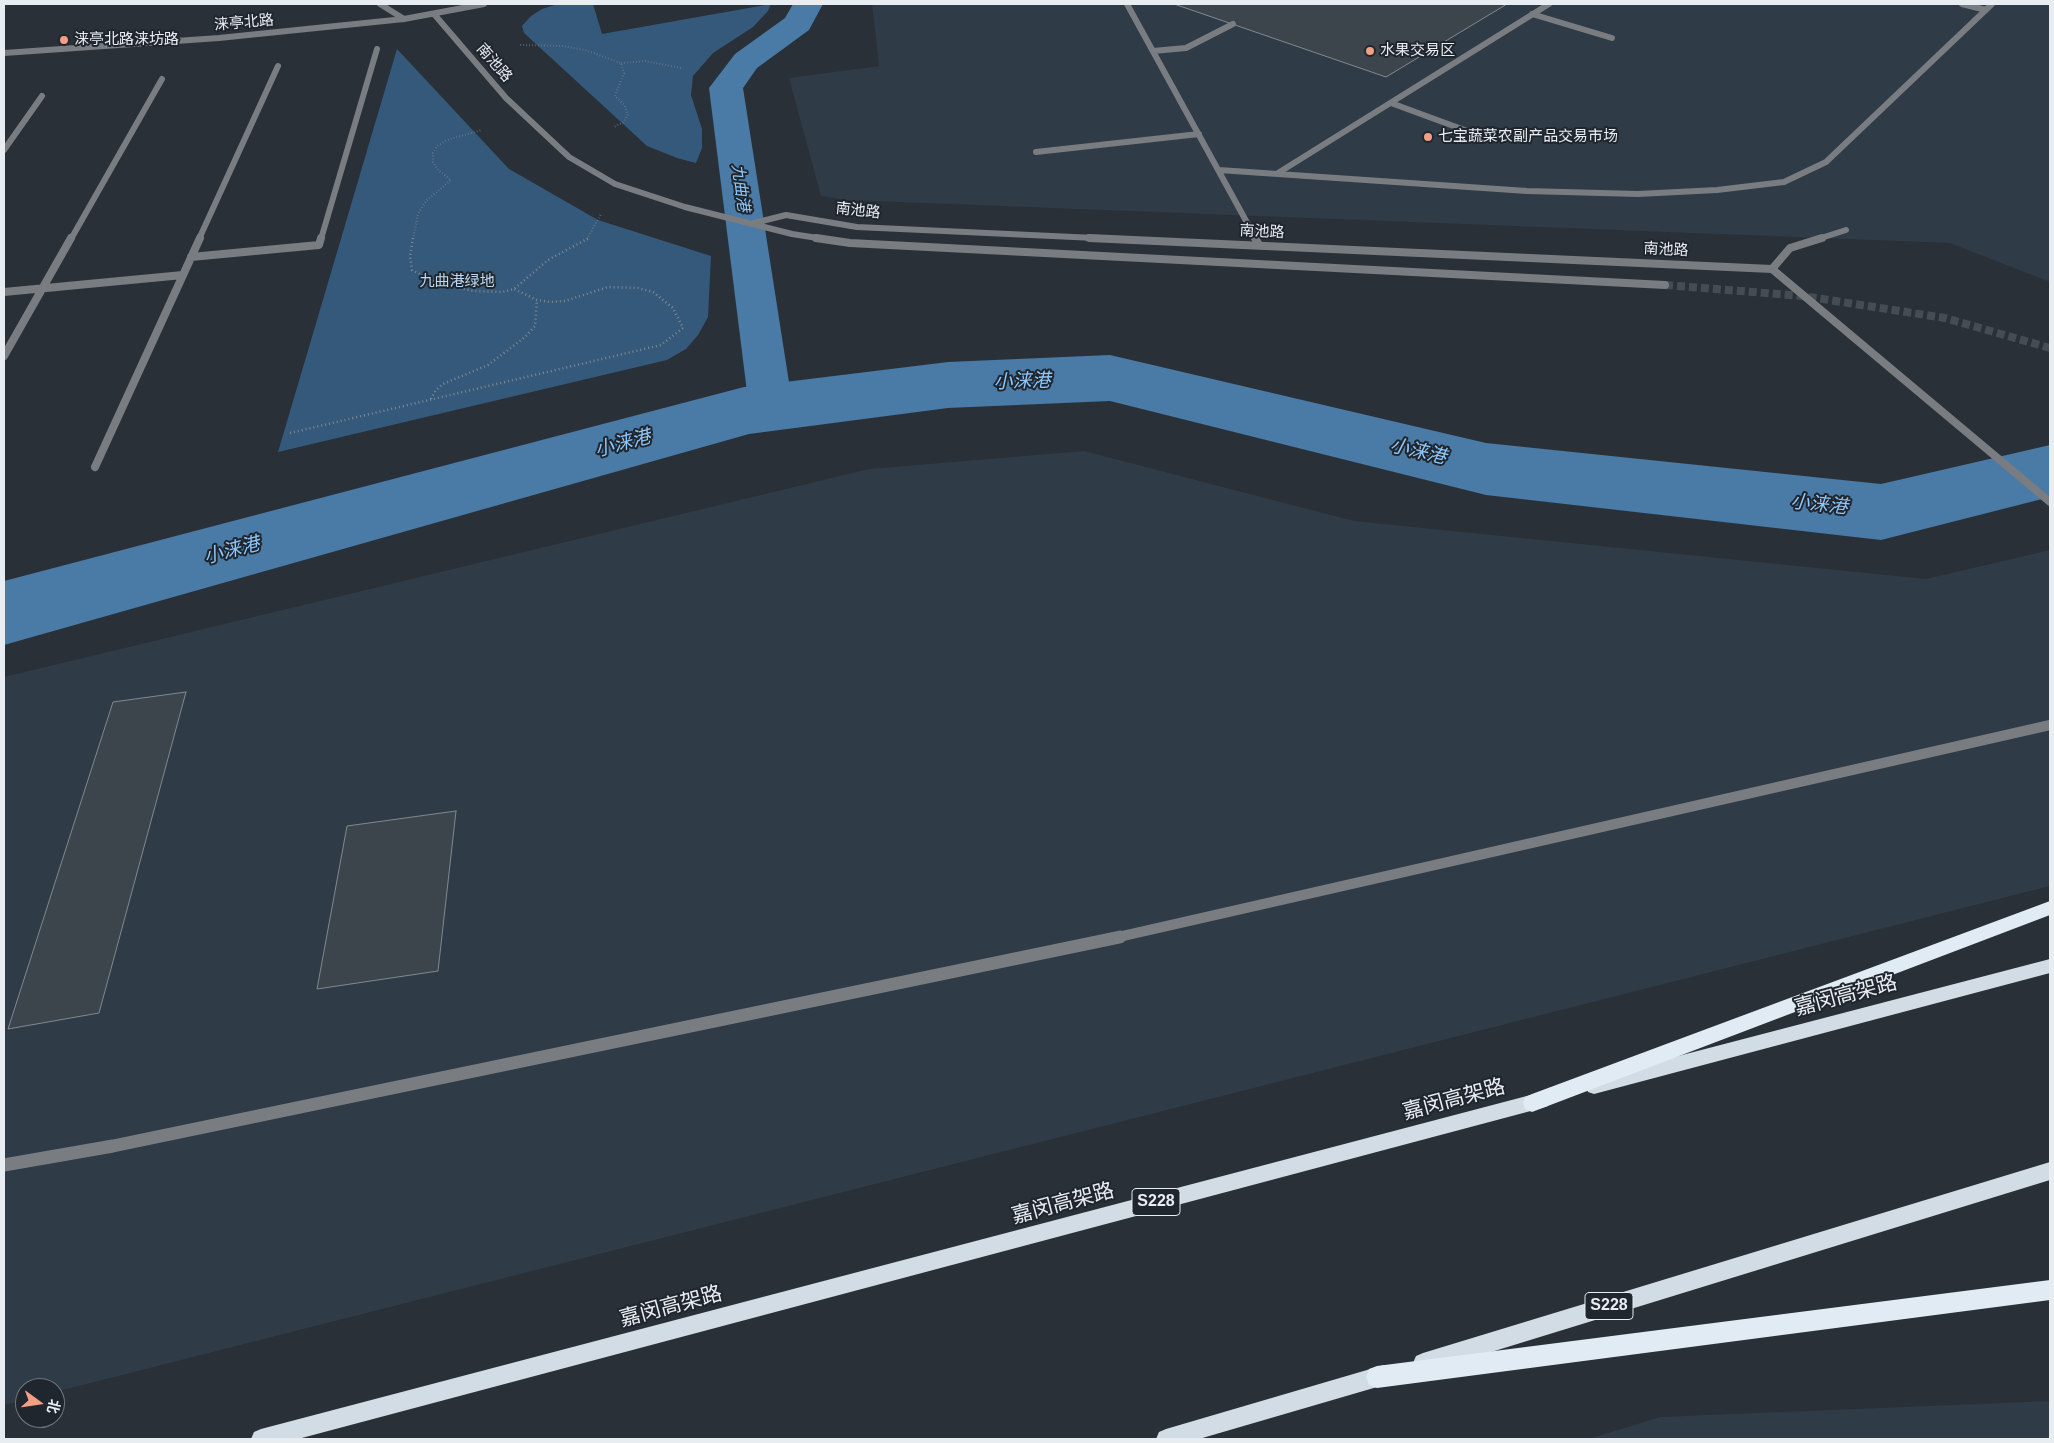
<!DOCTYPE html>
<meta charset="utf-8">
<style>
body{margin:0}
#map{position:relative;width:2054px;height:1443px;overflow:hidden;background:#293037;font-family:Arial,"Noto Sans SC",sans-serif}
canvas{display:block}
.frame{position:absolute;inset:0;border:5px solid #e8edf2;pointer-events:none}
.north{position:absolute;left:15px;top:1378px;width:50px;height:50px;box-sizing:border-box;background:#1f262d;border:1px solid #6f767c;border-radius:50%;rotate:104deg;font-size:14px;font-weight:700;line-height:20px;text-align:center;color:#e8edf2}
.north::after{content:'';display:block;margin:auto;width:18px;height:22px;background:#f39f85;clip-path:polygon(50% 0,100% 100%,50% 72%,0 100%)}
</style>
<div id="map">
<canvas width="2054" height="1443"></canvas>
<div class="frame"></div>
<div class="north">北</div>
</div>
<script>
const c = document.querySelector('canvas').getContext('2d');
c.lineJoin = 'round';
function paint(path, color) { c.fillStyle = color; c.fill(path, 'evenodd'); }
const shape = rows => new Path2D(rows.map(r => 'M' + r).join(''));
function stroke(path, color, width, dash) { c.strokeStyle = color; c.lineWidth = width; c.lineCap = dash ? 'butt' : 'round'; c.setLineDash(dash || []); c.stroke(path); }
function drawText(font, color, halo, rows, align = 'center') {
  c.font = font + ' Arial,"Noto Sans SC",sans-serif'; c.lineWidth = 4; c.setLineDash([]); c.textBaseline = 'middle'; c.strokeStyle = halo; c.fillStyle = color; for (const [text, x, y, turn = 0] of rows) {
    c.save(); c.translate(x, y); c.rotate((+turn || 0) * Math.PI / 180); c.textAlign = isNaN(turn) ? turn : align; if (halo) c.strokeText(text, 0, 0); c.fillText(text, 0, 0); c.restore();
  }
}
paint(shape([
 [872,4,2050,4,2050,282,1950,243,847,200,821,196,789,78,879,66],
 [1084,451,1354,521,1926,579,2050,550,2050,886,55,1392,55,1388,25,1388,25,1400,4,1405,4,677,869,469],
 [2050,1401,2050,1439,1589,1439,1660,1417]
]), '#2f3b46');
paint(shape([
 [558,4,593,4,602,34,771,4,768,11,753,27,713,53,693,76,691,95,702,129,702,148,696,163,677,158,647,146,524,33,522,26,531,16,542,9],
 [397,49,509,169,598,220,711,256,708,317,698,335,686,349,667,360,278,452]
]), '#35597b');
paint(shape([
 [793,4,823,4,809,30,757,68,743,88,793,408,787,418,771,422,755,418,749,408,709,88,735,54,785,18,793,4]
]), '#4a7aa6');
paint(shape([
 [1110,355,1486,443,1881,484,2050,445,2050,497,1881,540,1486,495,1110,401,948,408,749,434,4,645,4,581,744,387,948,362,1110,355]
]), '#4a7aa6');
const building = shape([
 [1174,4,1507,4,1386,77,1174,4],
 [186,692,99,1013,8,1029,113,702,186,692],
 [456,811,438,971,317,989,347,826,456,811]
]);
paint(building, '#3d454c');
stroke(building, '#808992', 1);
stroke(shape([
 [1665,285,1803,296,1945,318,2050,348]
]), '#464c53', 8, [8, 4]);
stroke(shape([
 [520,45,562,46,585,50,621,63,624,73,615,96,624,105,628,114,624,122,614,127],
 [621,63,645,61,681,68],
 [413,239,418,214,426,201,451,180,438,170,433,162,433,153,437,146,447,140,482,130],
 [587,239,601,214]
]), '#82888e', 2, [0.5, 2.5]);
stroke(shape([
 [413,238,410,256,412,270,441,285,474,291,502,292,514,289,548,260,589,238],
 [431,399,436,390,443,384,488,365,525,337,535,326,537,300],
 [290,433,661,345,683,328,673,308,653,292,638,288,608,287,565,301,550,302,537,300,514,289]
]), '#82888e', 2.5, [1, 3]);
stroke(shape([
 [1127,4,1256,239],
 [1962,4,1986,10],
 [1532,14,1612,38],
 [1153,51,1186,48,1233,24],
 [1391,103,1478,135],
 [4,150,42,96],
 [1036,152,1199,134],
 [1219,170,1527,191,1638,194,1717,190,1784,182,1826,162,1992,4],
 [1278,173,1549,4],
 [71,239,162,79],
 [199,239,278,66],
 [321,239,377,49],
 [1818,239,1846,230]
]), '#797d81', 6);
stroke(shape([
 [1255,238,1259,245],
 [191,257,319,245,321,238],
 [1772,269,1790,248,1822,238],
 [4,292,183,275],
 [4,356,71,238],
 [95,467,200,238]
]), '#797d81', 8);
stroke(shape([
 [1114,938,2050,725]
]), '#797d81', 10);
stroke(shape([
 [4,1165,113,1146,1120,937]
]), '#797d81', 13);
stroke(shape([
 [1772,269,2050,502]
]), '#797d81', 8);
stroke(shape([
 [380,4,404,19],
 [434,14,506,98,569,157,615,184,685,207,792,234,824,239],
 [4,53,219,38,404,19,484,4],
 [754,223,786,215,857,227,1117,239]
]), '#797d81', 6);
stroke(shape([
 [816,238,850,243,1665,285],
 [1089,238,1772,269]
]), '#797d81', 8);
paint(shape([
 [2050,959,2050,973,1594,1094,1588,1092,1586,1086,1588,1080,1594,1078,2050,959],
 [1542,1092,1548,1094,1551,1100,1548,1106,1542,1108,298,1439,251,1439,254,1432,261,1429,1542,1092],
 [2050,1162,2050,1180,1423,1373,1416,1370,1413,1363,1416,1356,1423,1353,2050,1162],
 [1384,1365,1391,1368,1394,1375,1391,1382,1384,1385,1199,1439,1156,1439,1159,1432,1166,1429,1384,1365]
]), '#d2dce4');
paint(shape([
 [2050,901,2050,915,1532,1112,1525,1109,1523,1103,1525,1097,1532,1094,2050,901],
 [2050,1280,2050,1300,1377,1388,1369,1385,1366,1377,1369,1369,1377,1366,2050,1280]
]), '#e1ebf4');
for (const [x, y, r, color] of [
 [64,40,5,"#f39f85"],
 [1370,51,5,"#f39f85"],
 [1428,137,5,"#f39f85"]
]) { const dot = new Path2D(); dot.arc(x, y, r, 0, 2 * Math.PI); c.fillStyle = color; c.fill(dot); stroke(dot, '#1f262d', 2); }
drawText('15px', '#e8edf2', '#1f262d', [
 ["涞亭北路",244,23,-5],
 ["南池路",494,63,49],
 ["南池路",858,211,6],
 ["南池路",1262,232,3],
 ["南池路",1666,250,3]
]);
drawText('15px', '#e8edf2', '#1f262d', [
 ["涞亭北路涞坊路",74,40],
 ["水果交易区",1380,51],
 ["七宝蔬菜农副产品交易市场",1438,137]
], 'left');
drawText('15px', '#bdd8f2', '#1f262d', [
 ["九曲港绿地",457,282]
]);
drawText('italic 16px', '#90c7fb', '#1f262d', [
 ["九曲港",740,188,82]
]);
for (const [x, y, w] of [
 [1156,1202,48],
 [1609,1306,48]
]) { const box = new Path2D(); box.roundRect(x - w / 2, y - 13.5, w, 27, 4); c.fillStyle = '#1f262d'; c.fill(box); stroke(box, '#e8edf2', 1); }
drawText('bold 16px', '#e8edf2', null, [
 ["S228",1156,1202],
 ["S228",1609,1306]
]);
drawText('italic 19px', '#90c7fb', '#1f262d', [
 ["小涞港",1022,382,-2],
 ["小涞港",623,444,-15],
 ["小涞港",1418,452,13],
 ["小涞港",1819,505,6],
 ["小涞港",232,551,-15]
]);
drawText('21px', '#e8edf2', '#1f262d', [
 ["嘉闵高架路",1846,996,-15],
 ["嘉闵高架路",1454,1100,-15],
 ["嘉闵高架路",1063,1204,-15],
 ["嘉闵高架路",671,1307,-15]
]);
</script>
